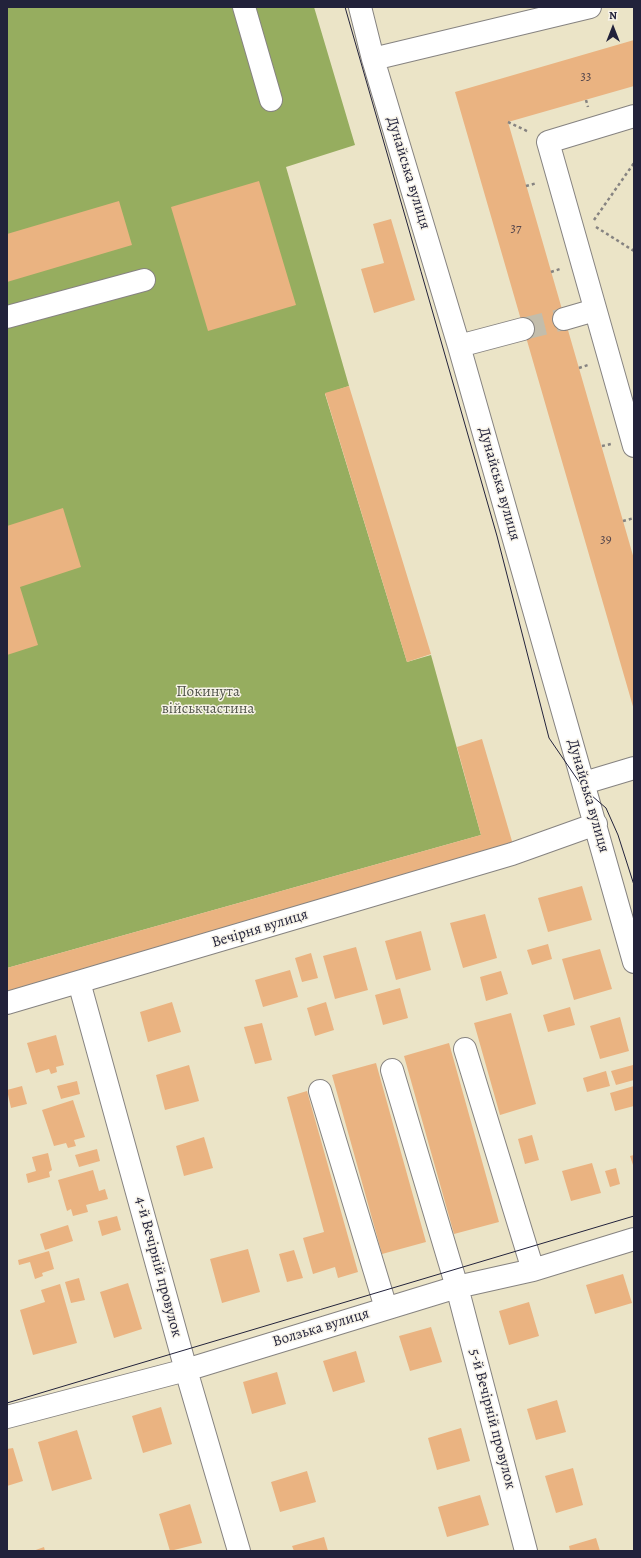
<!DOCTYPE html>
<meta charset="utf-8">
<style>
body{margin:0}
#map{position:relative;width:641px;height:1558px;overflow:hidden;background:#ebe4c7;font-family:Alegreya,serif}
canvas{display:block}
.frame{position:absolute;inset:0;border:8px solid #22223b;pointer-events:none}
.north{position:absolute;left:593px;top:8px;width:40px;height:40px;-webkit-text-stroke:3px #f7f3e8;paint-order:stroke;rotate:0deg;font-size:11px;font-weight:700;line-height:16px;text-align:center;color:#22223b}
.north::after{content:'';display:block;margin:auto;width:14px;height:18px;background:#22223b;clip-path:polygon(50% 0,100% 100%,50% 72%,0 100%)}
</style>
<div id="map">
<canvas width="641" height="1558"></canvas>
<div class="frame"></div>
<div class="north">N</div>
</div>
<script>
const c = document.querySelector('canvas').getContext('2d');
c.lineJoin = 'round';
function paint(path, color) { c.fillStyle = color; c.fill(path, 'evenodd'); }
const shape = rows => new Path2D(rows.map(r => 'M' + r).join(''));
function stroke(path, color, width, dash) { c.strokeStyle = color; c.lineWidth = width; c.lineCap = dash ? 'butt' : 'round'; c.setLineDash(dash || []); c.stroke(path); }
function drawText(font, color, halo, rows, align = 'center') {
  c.font = font + ' Alegreya,serif'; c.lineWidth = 3; c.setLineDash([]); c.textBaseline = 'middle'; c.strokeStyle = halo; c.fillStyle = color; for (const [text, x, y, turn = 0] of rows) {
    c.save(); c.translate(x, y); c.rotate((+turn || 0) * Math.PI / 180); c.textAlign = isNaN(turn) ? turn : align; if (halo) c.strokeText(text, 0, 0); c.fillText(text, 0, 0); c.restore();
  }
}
paint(shape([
 [7,7,314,7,355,145,286,167,349,386,325,394,407,662,431,655,481,835,7,968]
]), '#96ad5f');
paint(shape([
 [634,40,634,86,508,122,634,559,634,710,455,92],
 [259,181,296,305,208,331,171,207],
 [119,201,132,245,7,282,7,234],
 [391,219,415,300,374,313,361,269,384,263,373,224],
 [349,386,431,654,407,662,325,393],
 [63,508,81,567,20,587,38,645,7,655,7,526],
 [482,739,514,848,7,991,7,968,481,835,457,747],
 [582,886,592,920,548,932,538,898],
 [485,914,497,958,463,968,450,923],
 [421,931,431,970,396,980,385,941],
 [548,944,552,959,532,965,527,950],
 [356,947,368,990,335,999,323,956],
 [600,949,612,989,574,1000,562,959],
 [311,953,318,978,302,982,295,958],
 [290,970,298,997,263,1007,255,980],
 [501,971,508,994,486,1001,480,977],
 [400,988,408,1018,383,1025,375,995],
 [172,1002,181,1032,148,1042,140,1012],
 [326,1002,334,1030,315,1036,307,1008],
 [570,1007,575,1025,548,1032,543,1015],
 [511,1013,536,1104,500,1115,474,1023],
 [620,1017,629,1051,600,1059,590,1026],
 [262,1023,272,1060,255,1064,244,1027],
 [56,1035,64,1065,56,1067,57,1072,51,1074,49,1069,36,1073,27,1043],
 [449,1043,499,1222,454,1234,404,1056],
 [376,1063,426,1242,382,1254,332,1075],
 [189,1065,199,1101,165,1110,156,1075],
 [633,1065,634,1080,616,1085,611,1071],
 [606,1071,610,1086,587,1092,583,1078],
 [77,1081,80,1094,61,1099,57,1086],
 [22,1086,27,1104,11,1108,7,1090],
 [634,1086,634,1106,615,1111,610,1093],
 [307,1091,358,1272,338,1278,335,1267,313,1274,303,1238,324,1232,287,1097],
 [73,1100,85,1137,74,1140,76,1146,68,1148,66,1143,54,1146,42,1110],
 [532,1135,539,1160,525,1164,518,1139],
 [204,1137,213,1168,184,1176,176,1146],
 [97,1149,100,1161,79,1167,75,1155],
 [48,1153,52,1170,49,1172,50,1177,28,1183,26,1174,36,1171,32,1157],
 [634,1155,634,1168,630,1156],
 [592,1163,601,1193,571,1201,562,1171],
 [616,1168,620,1184,610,1187,605,1171],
 [93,1170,99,1191,105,1189,108,1199,86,1205,88,1212,73,1216,71,1209,67,1211,58,1180],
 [117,1216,121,1230,102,1236,98,1221],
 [68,1225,73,1241,45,1250,40,1234],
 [248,1249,260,1292,222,1303,210,1259],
 [294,1250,303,1278,287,1282,279,1254],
 [49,1251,54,1269,42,1273,43,1276,35,1279,30,1262,19,1265,18,1260],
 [623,1274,632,1303,595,1314,586,1285],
 [79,1278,85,1300,71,1303,65,1282],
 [128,1283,142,1329,114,1338,100,1292],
 [60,1284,77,1343,33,1355,20,1310,45,1302,41,1290],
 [529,1302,539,1336,509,1345,499,1311],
 [431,1327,442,1362,410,1371,399,1336],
 [356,1351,365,1382,333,1392,323,1361],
 [277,1372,286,1404,252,1414,243,1382],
 [557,1400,566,1432,536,1440,527,1409],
 [161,1407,172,1444,143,1453,132,1416],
 [461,1428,470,1461,437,1470,428,1438],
 [77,1430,92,1479,52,1491,38,1442],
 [13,1448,23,1481,7,1486,7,1449],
 [573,1468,583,1505,556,1513,545,1476],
 [307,1471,316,1502,280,1512,271,1482],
 [480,1495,489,1525,447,1537,438,1507],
 [190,1504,202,1543,170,1551,159,1514],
 [324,1537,328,1551,294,1551,292,1546],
 [596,1538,600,1551,570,1551,569,1546],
 [44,1547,45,1551,33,1551]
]), '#eab381');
stroke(shape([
 [523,329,564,319]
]), '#c3bdab', 22, [22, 11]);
const minor = shape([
 [244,7,271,100],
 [360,7,373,59,459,346,634,962],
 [373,59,590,7],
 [634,116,548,142,634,446],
 [7,317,144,280],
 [564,319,595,310],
 [459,346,523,329],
 [584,783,634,768],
 [79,982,186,1370,239,1551],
 [7,1003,512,854,596,824],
 [465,1049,533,1270],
 [392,1070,457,1287,526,1551],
 [320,1091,386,1308],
 [7,1417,186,1370,457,1287,533,1270,634,1239]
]);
stroke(minor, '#868381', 24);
stroke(shape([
 [586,100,588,107],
 [508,122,529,132],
 [526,186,537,183],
 [594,220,634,163],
 [596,227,634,251],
 [551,272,560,269],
 [579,368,588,365],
 [602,446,611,444],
 [623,521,634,518]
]), '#868381', 2.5, [3, 3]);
stroke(minor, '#fff', 22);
stroke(shape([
 [345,7,497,536,549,738,584,789,606,808,618,835,634,885],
 [7,1403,634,1216]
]), '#22223b', 1);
drawText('13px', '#54464c', null, [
 ["33",586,77],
 ["37",516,229],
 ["39",606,540]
]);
drawText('15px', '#22223b', '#f7f3e8', [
 ["Дунайська вулиця",408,173,73],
 ["Дунайська вулиця",499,484,74],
 ["Дунайська вулиця",588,796,74],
 ["Вечірня вулиця",260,929,-17],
 ["4-й Вечірній провулок",158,1267,75],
 ["Волзька вулиця",321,1328,-17],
 ["5-й Вечірній провулок",492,1419,75]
]);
drawText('15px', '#505449', '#f7f3e8', [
 ["Покинута",208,692],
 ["військчастина",208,709]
]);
</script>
